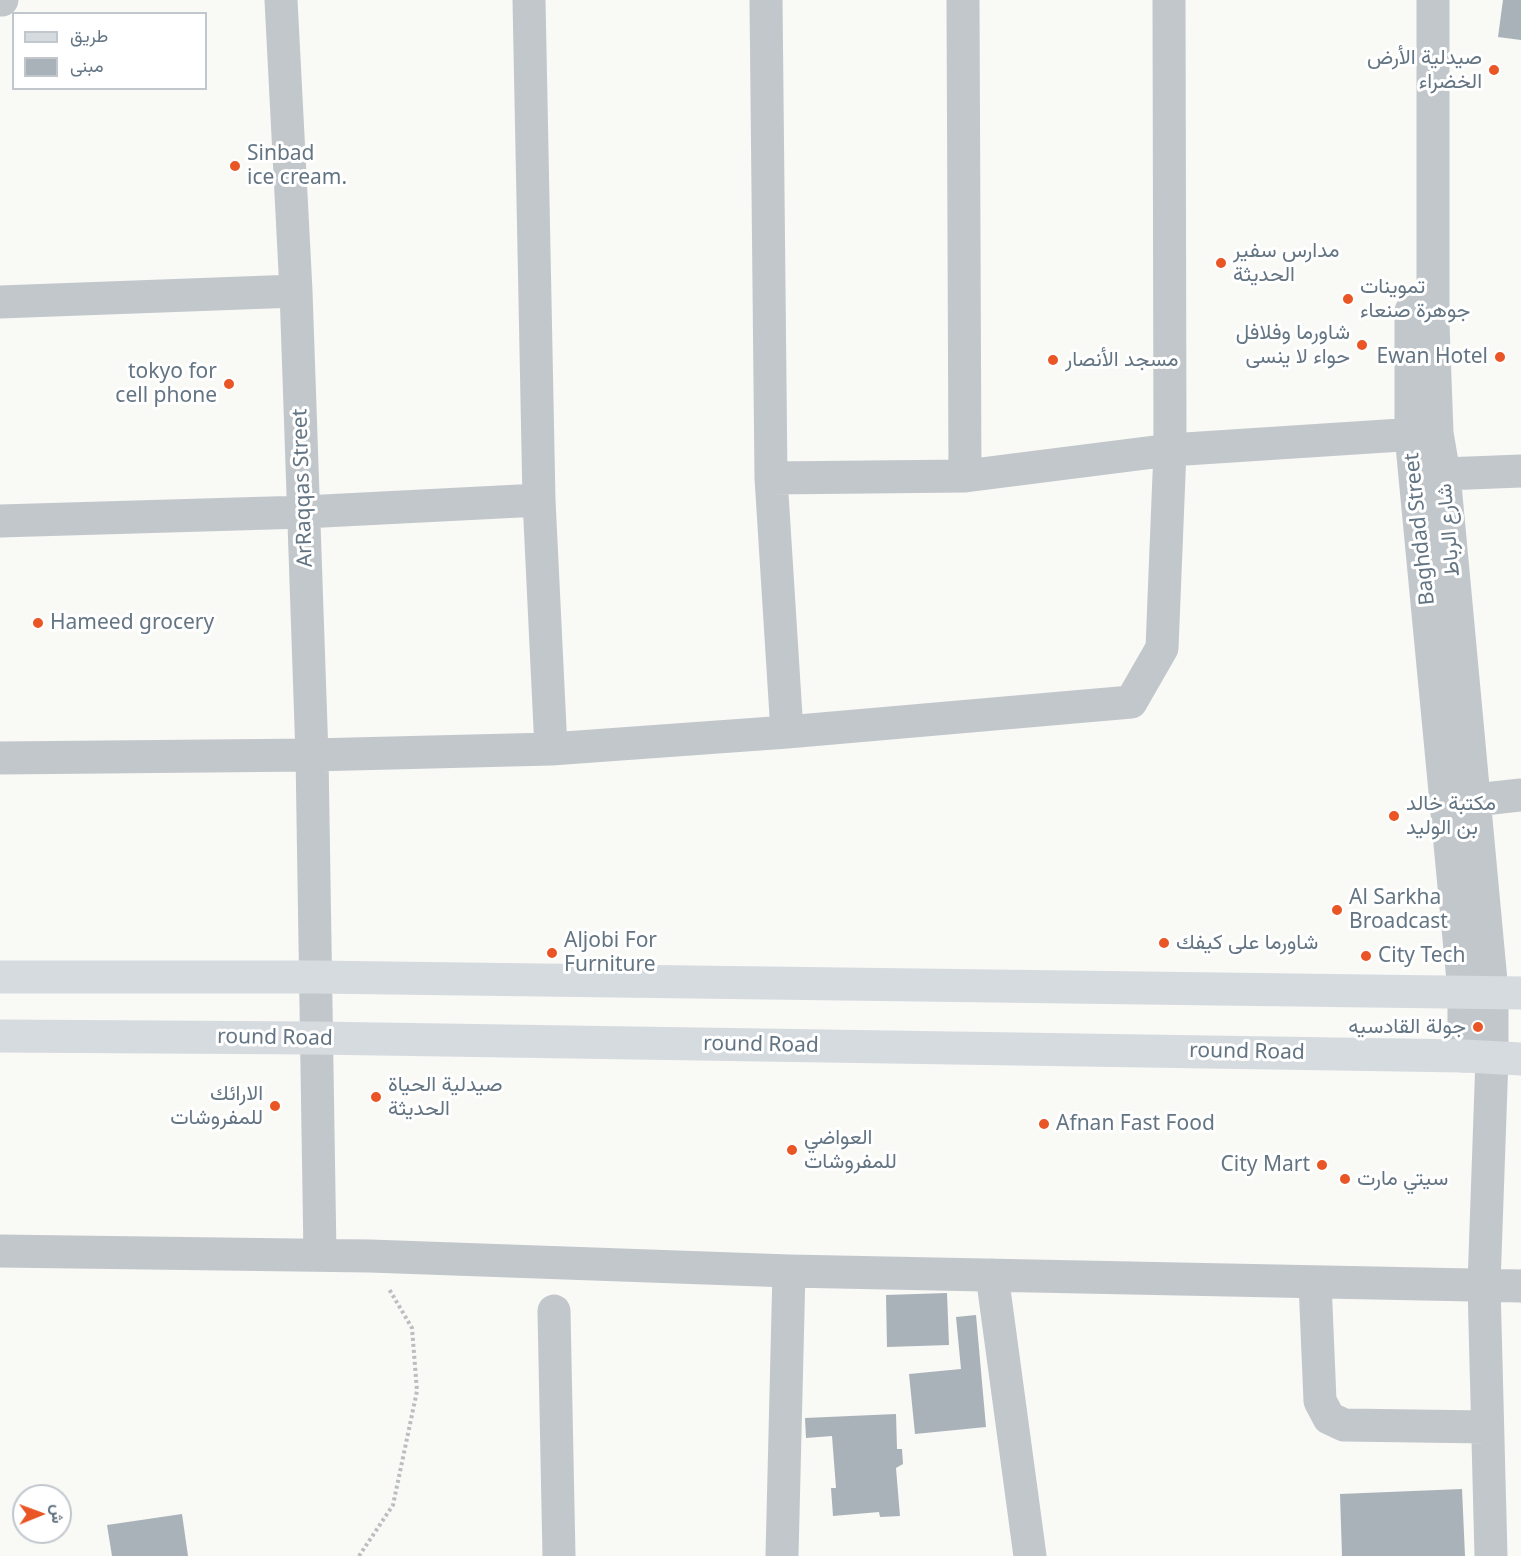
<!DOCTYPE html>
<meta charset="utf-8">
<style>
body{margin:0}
#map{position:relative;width:1521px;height:1556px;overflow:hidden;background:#f9f9f6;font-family:"Noto Sans",Vazirmatn,sans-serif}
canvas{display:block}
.legend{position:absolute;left:12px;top:12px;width:195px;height:78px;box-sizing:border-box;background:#fff;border:2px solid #c1c7cd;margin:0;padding:8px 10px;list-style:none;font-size:18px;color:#637483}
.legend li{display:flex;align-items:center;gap:12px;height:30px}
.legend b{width:30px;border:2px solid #c1c7cd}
.north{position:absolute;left:12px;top:1484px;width:60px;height:60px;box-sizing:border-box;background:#fff;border:2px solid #c1c7cd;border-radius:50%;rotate:89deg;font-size:16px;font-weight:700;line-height:24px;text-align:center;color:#637483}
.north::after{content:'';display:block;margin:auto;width:21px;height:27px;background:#ea5525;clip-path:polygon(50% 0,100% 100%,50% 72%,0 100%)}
</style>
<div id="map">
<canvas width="1521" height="1556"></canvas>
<ul class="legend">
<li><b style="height:8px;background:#d6dbdf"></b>طريق</li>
<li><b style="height:16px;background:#a9b2b9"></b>مبنى</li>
</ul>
<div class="north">ش</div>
</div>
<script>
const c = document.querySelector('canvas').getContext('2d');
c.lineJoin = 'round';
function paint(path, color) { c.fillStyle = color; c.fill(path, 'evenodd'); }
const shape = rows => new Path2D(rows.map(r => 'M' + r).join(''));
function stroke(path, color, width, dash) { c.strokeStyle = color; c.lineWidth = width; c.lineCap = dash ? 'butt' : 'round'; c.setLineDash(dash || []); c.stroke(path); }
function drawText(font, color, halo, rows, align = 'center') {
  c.font = font + ' "Noto Sans",Vazirmatn,sans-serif'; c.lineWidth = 6; c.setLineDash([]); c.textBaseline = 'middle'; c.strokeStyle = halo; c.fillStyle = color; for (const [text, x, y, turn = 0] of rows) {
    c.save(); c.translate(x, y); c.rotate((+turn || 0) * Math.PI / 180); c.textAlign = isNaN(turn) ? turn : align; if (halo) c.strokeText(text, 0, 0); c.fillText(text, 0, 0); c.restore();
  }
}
paint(shape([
 [1503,0,1521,0,1521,40,1498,37],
 [947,1293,949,1345,887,1347,886,1295],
 [976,1315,986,1427,915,1434,909,1374,961,1369,956,1317],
 [896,1414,897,1449,902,1449,903,1464,896,1468,900,1516,880,1517,879,1512,833,1516,831,1488,836,1488,832,1436,806,1438,805,1418],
 [1462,1489,1465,1556,1342,1556,1340,1494],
 [182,1514,188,1556,112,1556,107,1525]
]), '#a9b2b9');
stroke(shape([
 [359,1556,393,1505,417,1391,412,1328,389,1289]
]), '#babec1', 4, [3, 3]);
stroke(shape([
 [0,0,2,0],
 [281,0,296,291,312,755,320,1255],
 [529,0,539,500,551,749],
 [766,0,771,478,787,732],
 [963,0,965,476],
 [1433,0,1433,324,1437,433,1444,474,1492,992,1492,1058,1484,1285,1491,1556],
 [0,302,296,291],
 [1411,311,1411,435,1464,991,1464,1056],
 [1444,474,1521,471],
 [771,478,965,476,1170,450,1432,433],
 [0,521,304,512,539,500],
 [0,758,312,755,551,749,787,732,1131,702,1162,648,1170,450,1169,0],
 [1475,800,1521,795],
 [0,1251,370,1256,789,1271,1521,1286],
 [992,1275,1030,1556],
 [1315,1282,1320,1401,1329,1418,1344,1425,1487,1427],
 [554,1311,559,1556],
 [782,1556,789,1271]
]), '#c2c7cb', 33);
stroke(shape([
 [0,977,315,977,1521,993],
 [0,1036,315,1038,1464,1056,1521,1059]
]), '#d6dbdf', 33);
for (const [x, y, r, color] of [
 [1494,70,6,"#ea5525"],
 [235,166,6,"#ea5525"],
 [1221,263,6,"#ea5525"],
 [1348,299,6,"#ea5525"],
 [1362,345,6,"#ea5525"],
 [1500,357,6,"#ea5525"],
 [1053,360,6,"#ea5525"],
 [229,384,6,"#ea5525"],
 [38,623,6,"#ea5525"],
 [1394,816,6,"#ea5525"],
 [1337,910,6,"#ea5525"],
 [1164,943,6,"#ea5525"],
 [552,953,6,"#ea5525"],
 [1366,956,6,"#ea5525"],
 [1478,1027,6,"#ea5525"],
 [376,1097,6,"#ea5525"],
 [275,1106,6,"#ea5525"],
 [1044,1124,6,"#ea5525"],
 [792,1150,6,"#ea5525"],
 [1322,1165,6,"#ea5525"],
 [1345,1179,6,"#ea5525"]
]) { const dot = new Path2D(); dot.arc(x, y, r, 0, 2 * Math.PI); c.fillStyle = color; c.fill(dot); stroke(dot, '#fff', 2); }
drawText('21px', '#637483', '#fff', [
 ["صيدلية الأرض",1482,58,"right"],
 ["الخضراء",1482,82,"right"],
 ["Sinbad",247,154],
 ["ice cream.",247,178],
 ["مدارس سفير",1233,251],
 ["الحديثة",1233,275],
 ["تموينات",1360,287],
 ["جوهرة صنعاء",1360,311],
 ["شاورما وفلافل",1350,333,"right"],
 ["حواء لا ينسى",1350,357,"right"],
 ["Ewan Hotel",1488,357,"right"],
 ["مسجد الأنصار",1065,360],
 ["tokyo for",217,372,"right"],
 ["cell phone",217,396,"right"],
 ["Hameed grocery",50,623],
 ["مكتبة خالد",1406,804],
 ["بن الوليد",1406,828],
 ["Al Sarkha",1349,898],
 ["Broadcast",1349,922],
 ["Aljobi For",564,941],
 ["Furniture",564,965],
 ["شاورما على كيفك",1176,943],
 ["City Tech",1378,956],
 ["جولة القادسيه",1466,1027,"right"],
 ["صيدلية الحياة",388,1085],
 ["الحديثة",388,1109],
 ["الارائك",263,1094,"right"],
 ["للمفروشات",263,1118,"right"],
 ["Afnan Fast Food",1056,1124],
 ["العواضي",804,1138],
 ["للمفروشات",804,1162],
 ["City Mart",1310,1165,"right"],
 ["سيتي مارت",1357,1179]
], 'left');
drawText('21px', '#637483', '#fff', [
 ["ArRaqqas Street",303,488,-92],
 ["Baghdad Street",1420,529,-96],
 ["شارع الرباط",1449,530,-95],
 ["round Road",275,1038,1],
 ["round Road",761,1045,1],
 ["round Road",1247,1052,1]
]);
</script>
